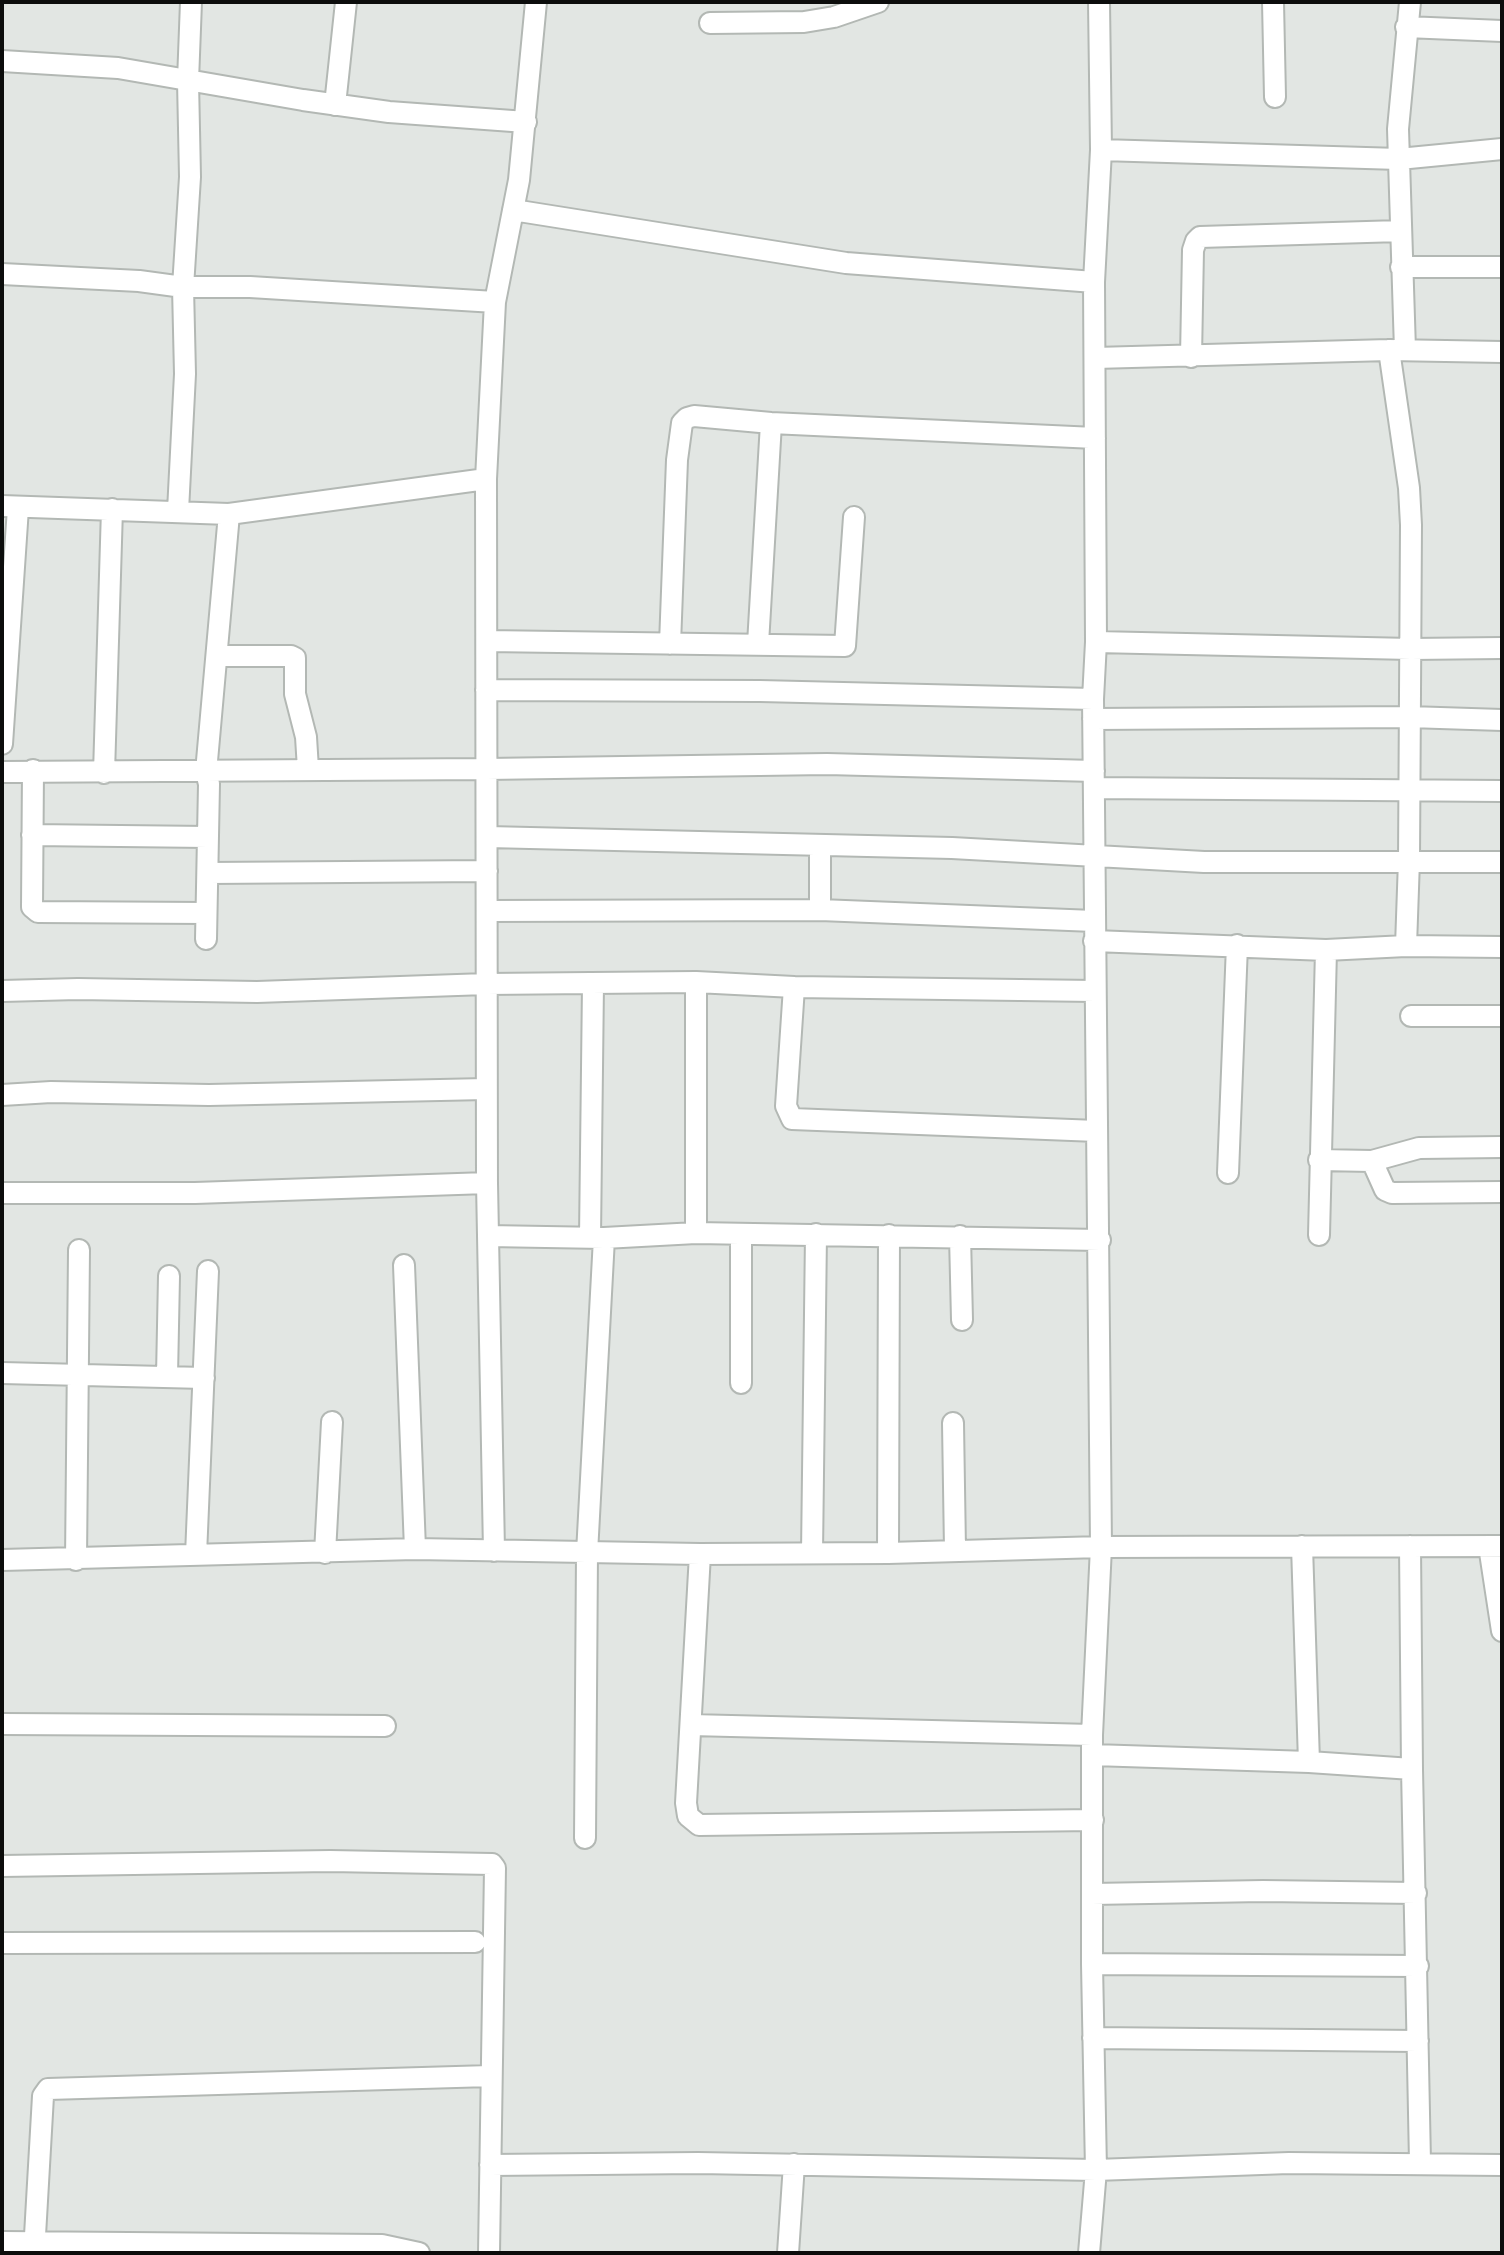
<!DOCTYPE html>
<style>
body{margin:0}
#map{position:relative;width:1504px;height:2255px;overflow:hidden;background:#e2e6e3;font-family:"Space Grotesk",sans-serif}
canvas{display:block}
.frame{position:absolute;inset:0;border:4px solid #0c0d0c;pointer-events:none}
</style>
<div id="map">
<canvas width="1504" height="2255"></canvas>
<div class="frame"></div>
</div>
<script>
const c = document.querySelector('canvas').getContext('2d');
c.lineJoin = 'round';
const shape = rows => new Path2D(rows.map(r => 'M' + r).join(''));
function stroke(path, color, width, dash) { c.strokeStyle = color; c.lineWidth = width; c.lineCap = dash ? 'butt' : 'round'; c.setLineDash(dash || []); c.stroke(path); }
const street = shape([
 [1273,2,1275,97],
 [710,23,804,22,834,17,878,2],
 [1406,27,1502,31],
 [2,61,118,68,303,100,389,112,526,122],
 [335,105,346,2],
 [1101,150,1399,159,1502,149],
 [513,210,846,263,1094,282],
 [1401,267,1502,267],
 [2,274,139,281,183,287,250,287,495,302],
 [1389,350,1409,488,1411,525,1409,860,1406,946],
 [1405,350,1398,129,1410,2],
 [1191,357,1193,250,1196,241,1200,237,1400,231],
 [1095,358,1389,350,1502,352],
 [2,506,229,514,486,479],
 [178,511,185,374,183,287,190,177,188,81,191,2],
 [487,641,845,646,854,517],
 [1096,642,1411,649,1502,648],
 [670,644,677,460,682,423,687,418,694,416,771,423,1095,438],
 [758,644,771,423],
 [218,656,291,656,295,658,295,694,306,737,308,769],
 [486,690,760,691,1093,699],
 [1093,719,1409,717,1502,720],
 [2,744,18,508],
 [33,770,32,907,38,912,206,913],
 [2,772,487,769,827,764,1094,771],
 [104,773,112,509],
 [1094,788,1502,791],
 [32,835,208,837],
 [488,837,952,848,1204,862,1502,862],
 [208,873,487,871],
 [820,910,820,846],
 [488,911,820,910,1094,921],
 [206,939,209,784,206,772,229,514],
 [1094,941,1326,950,1406,946,1502,947],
 [696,982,696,1233],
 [794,987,786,1106,792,1119,1097,1131],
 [2,991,78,989,257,992,486,984,696,982,794,987,1095,991],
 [1411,1016,1502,1016],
 [2,1095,51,1092,209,1095,486,1089],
 [1319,1160,1372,1161,1419,1148,1502,1147],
 [1372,1161,1385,1190,1392,1193,1502,1192],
 [1228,1173,1237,945],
 [2,1193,195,1193,487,1183],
 [741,1235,741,1383],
 [1319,1235,1326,950],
 [488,1236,604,1238,696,1233,1100,1240],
 [960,1236,962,1320],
 [590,1237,593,984],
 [404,1265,415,1549],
 [2,1373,204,1378],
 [167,1376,169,1276],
 [953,1423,955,1550],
 [1302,1546,1309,1762],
 [1410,1546,1412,1769,1420,2162],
 [1489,1546,1502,1631],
 [494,1551,487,1183,486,479,495,302,519,180,536,2],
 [325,1553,332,1422],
 [812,1553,816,1234],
 [888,1553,889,1235],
 [700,1554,686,1803,688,1816,699,1825,1093,1820],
 [196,1555,208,1271],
 [2,1560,415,1549,700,1554,888,1553,1101,1547,1502,1546],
 [76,1560,79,1250],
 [2,1724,385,1726],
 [691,1725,1092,1735],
 [1093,1755,1309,1762,1412,1769],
 [585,1838,587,1553,604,1238],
 [2,1866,330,1861,492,1864,495,1868,489,2253],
 [1092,1894,1263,1891,1416,1893],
 [2,1943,475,1942],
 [1092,1964,1418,1966],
 [1093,2038,1418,2041],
 [490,2165,698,2163,1096,2170,1289,2163,1502,2165],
 [2,2242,382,2245,419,2253],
 [34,2253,43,2096,48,2089,490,2076],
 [788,2253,794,2164],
 [1089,2253,1096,2170,1092,1964,1092,1735,1101,1547,1093,699,1096,642,1094,282,1101,150,1099,2]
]);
stroke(street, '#b3b8b4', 24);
stroke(street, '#fff', 20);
</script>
